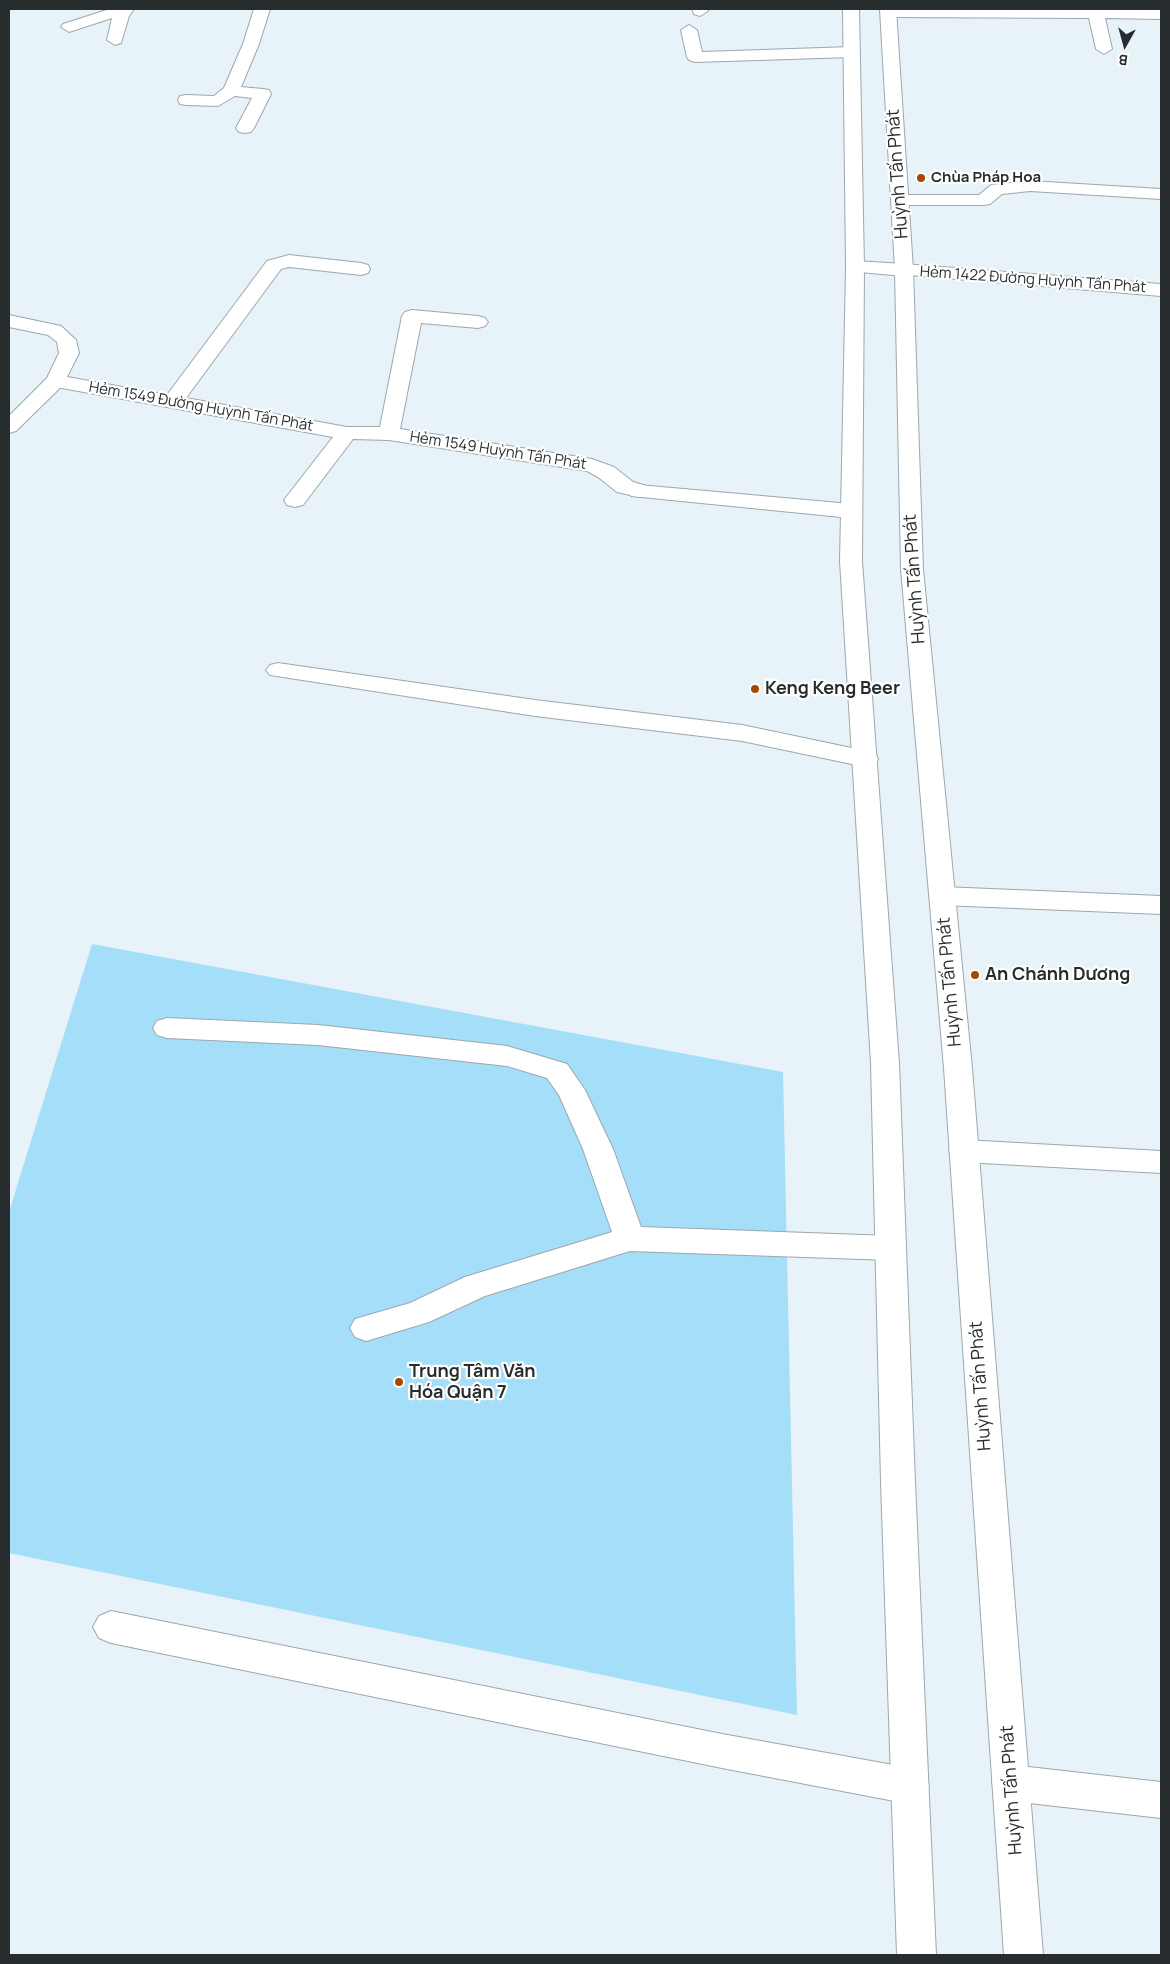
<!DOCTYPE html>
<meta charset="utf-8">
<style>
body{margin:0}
#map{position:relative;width:1170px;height:1964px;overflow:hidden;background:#e7f3f8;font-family:Manrope,sans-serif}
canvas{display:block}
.frame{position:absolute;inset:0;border:10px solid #272c2e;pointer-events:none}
.north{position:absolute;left:1100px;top:20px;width:50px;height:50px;-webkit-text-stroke:4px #fefefe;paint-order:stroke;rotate:187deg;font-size:14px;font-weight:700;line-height:20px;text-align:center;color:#272c2e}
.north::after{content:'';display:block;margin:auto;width:18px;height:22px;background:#272c2e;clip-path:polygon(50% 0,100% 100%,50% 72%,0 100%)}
</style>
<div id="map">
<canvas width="1170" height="1964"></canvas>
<div class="frame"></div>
<div class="north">B</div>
</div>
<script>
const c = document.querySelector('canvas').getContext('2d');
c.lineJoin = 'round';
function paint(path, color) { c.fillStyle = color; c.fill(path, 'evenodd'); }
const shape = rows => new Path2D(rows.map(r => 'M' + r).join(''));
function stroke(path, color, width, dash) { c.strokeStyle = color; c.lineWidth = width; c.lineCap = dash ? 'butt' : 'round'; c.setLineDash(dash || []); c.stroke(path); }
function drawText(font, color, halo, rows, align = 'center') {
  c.font = font + ' Manrope,sans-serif'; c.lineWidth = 4.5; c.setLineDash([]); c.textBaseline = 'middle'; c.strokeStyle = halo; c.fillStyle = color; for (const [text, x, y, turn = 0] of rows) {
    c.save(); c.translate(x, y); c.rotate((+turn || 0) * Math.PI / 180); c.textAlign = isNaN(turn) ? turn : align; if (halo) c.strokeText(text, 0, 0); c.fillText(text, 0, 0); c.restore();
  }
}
paint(shape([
 [92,944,783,1072,797,1715,9,1553,9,1212]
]), '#a4def8');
const service = shape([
 [110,9,134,9,129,16,121,43,115,45,107,40,112,18,69,32,61,27,63,24,110,9],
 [254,9,270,9,259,44,241,87,263,89,269,90,271,94,254,128,251,132,245,133,239,132,236,128,252,98,235,96,218,106,186,105,180,104,178,100,180,96,186,95,214,96,224,88,243,44,254,9],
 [692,9,708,9,708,11,700,16,694,14,692,9],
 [882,9,1161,9,1161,19,1105,18,1112,49,1104,54,1096,49,1089,18,888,17,882,15,880,12,882,9],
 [689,25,697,30,702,52,852,47,860,52,852,57,695,62,689,60,687,57,681,30,689,25],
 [1030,181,1161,189,1161,199,1030,191,1002,194,990,204,984,205,900,205,894,204,891,200,894,196,900,195,979,195,991,185,1030,181],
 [904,264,1161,284,1161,296,897,274,895,270,897,266,904,264],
 [9,315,61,326,76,340,79,353,63,385,16,431,9,433,9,416,47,378,59,353,57,342,48,335,9,327,9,315],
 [639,485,851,504,859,506,862,511,859,516,851,518,631,496,628,491,631,486,639,485],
 [942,887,1161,896,1161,914,942,905,933,902,929,896,933,890,942,887],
 [167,1018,318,1025,507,1046,567,1064,585,1090,613,1149,641,1227,891,1236,902,1239,906,1248,902,1257,891,1260,630,1251,485,1296,429,1322,366,1341,355,1337,350,1328,355,1319,410,1303,465,1277,612,1232,583,1149,559,1095,547,1078,507,1066,318,1045,167,1038,157,1035,153,1028,157,1021,167,1018],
 [964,1140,1161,1151,1161,1173,964,1162,954,1159,949,1151,954,1143,964,1140],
 [1011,1765,1161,1782,1161,1818,1011,1801,998,1795,992,1783,998,1771,1011,1765]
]);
const minor = shape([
 [289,255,361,263,368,265,370,269,368,273,361,275,289,267,281,269,186,398,347,427,380,427,402,316,405,312,412,310,478,316,485,318,488,322,485,326,478,328,421,323,400,429,592,459,614,467,633,482,647,486,650,491,647,496,639,497,617,492,598,477,587,471,389,440,353,439,303,505,295,507,287,505,284,500,333,437,56,387,49,385,46,381,49,377,56,375,167,395,267,261,289,255],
 [855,261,904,264,911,266,913,270,911,274,904,276,848,271,846,267,848,263,855,261],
 [278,663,535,700,742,725,866,751,875,753,878,759,875,765,866,767,742,741,535,716,270,675,266,670,270,665,278,663],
 [111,1611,722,1734,910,1768,923,1773,929,1786,923,1799,910,1804,722,1768,111,1643,99,1638,93,1627,99,1616,111,1611]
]);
const primary = shape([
 [843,9,859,9,864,267,862,561,899,1063,915,1482,936,1955,897,1955,881,1482,871,1063,840,561,846,267,843,9],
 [880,9,896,9,913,270,923,569,972,1068,1043,1955,1004,1955,944,1068,901,569,895,270,880,9]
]);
stroke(service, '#9da7ad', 2);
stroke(minor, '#9da7ad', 2);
stroke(primary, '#9da7ad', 2);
paint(service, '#fff');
paint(minor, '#fff');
paint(primary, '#fff');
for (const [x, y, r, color] of [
 [921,178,5,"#a84800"],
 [755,689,5,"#a84800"],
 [975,975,5,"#a84800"],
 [399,1382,5,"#a84800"]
]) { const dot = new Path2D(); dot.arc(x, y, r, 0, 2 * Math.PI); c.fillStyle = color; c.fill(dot); stroke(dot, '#fefefe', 2); }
drawText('bold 15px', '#272c2e', '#fefefe', [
 ["Chùa Pháp Hoa",931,178]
], 'left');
drawText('15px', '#272c2e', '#fefefe', [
 ["Hẻm 1422 Đường Huỳnh Tấn Phát",1033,280,4],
 ["Hẻm 1549 Đường Huỳnh Tấn Phát",201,407,10],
 ["Hẻm 1549 Huỳnh Tấn Phát",498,451,9]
]);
drawText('18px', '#272c2e', '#fefefe', [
 ["Huỳnh Tấn Phát",898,174,-94],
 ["Huỳnh Tấn Phát",915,579,-94],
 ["Huỳnh Tấn Phát",950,982,-95],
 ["Huỳnh Tấn Phát",981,1386,-94],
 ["Huỳnh Tấn Phát",1012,1790,-94]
]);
drawText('bold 18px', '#272c2e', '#fefefe', [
 ["Keng Keng Beer",765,689],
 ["An Chánh Dương",985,975],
 ["Trung Tâm Văn",409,1372],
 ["Hóa Quận 7",409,1393]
], 'left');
</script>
